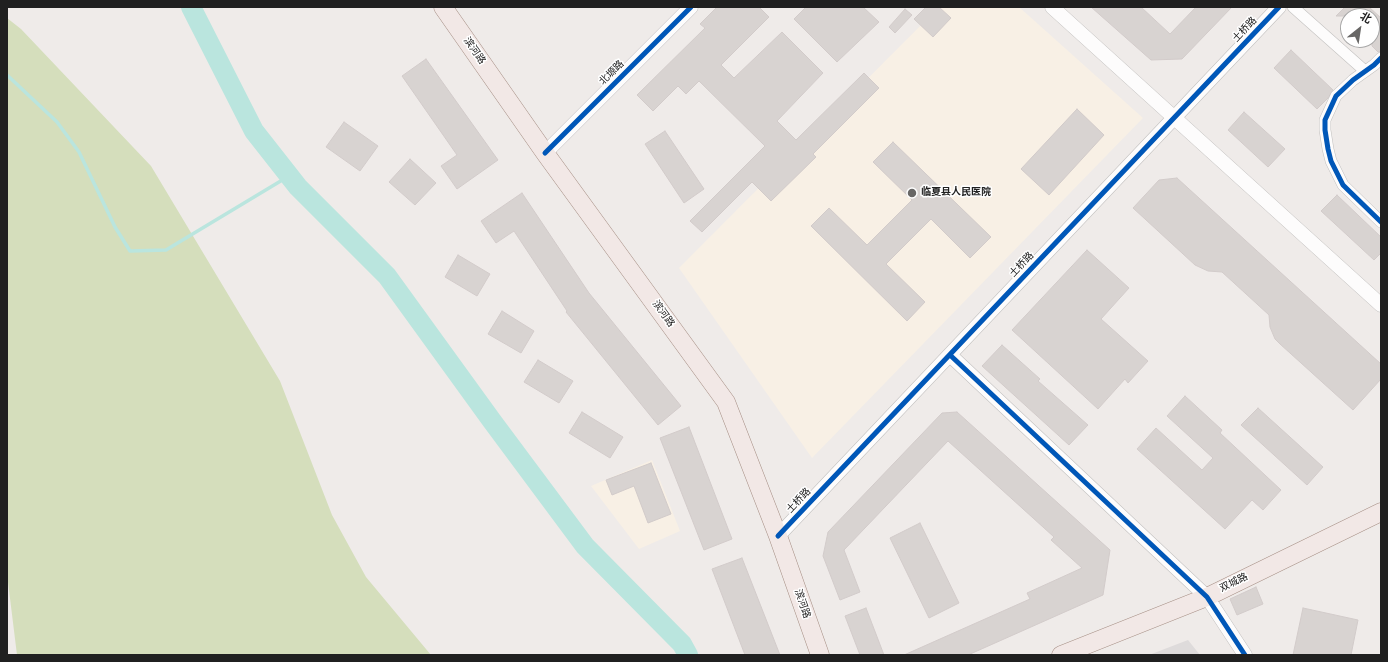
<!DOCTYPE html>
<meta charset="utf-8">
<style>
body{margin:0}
#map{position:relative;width:1388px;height:662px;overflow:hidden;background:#efebe9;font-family:"Nunito Sans","Noto Sans SC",sans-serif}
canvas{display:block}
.frame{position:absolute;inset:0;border:8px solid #202020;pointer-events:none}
.north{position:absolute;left:1340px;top:8px;width:40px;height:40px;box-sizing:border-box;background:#fff;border:1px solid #a6a6a6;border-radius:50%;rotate:30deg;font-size:11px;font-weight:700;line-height:16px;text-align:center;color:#202020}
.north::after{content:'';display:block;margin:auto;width:14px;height:18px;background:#686766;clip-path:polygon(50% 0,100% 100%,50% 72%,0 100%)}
</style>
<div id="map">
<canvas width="1388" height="662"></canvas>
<div class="frame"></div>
<div class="north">北</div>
</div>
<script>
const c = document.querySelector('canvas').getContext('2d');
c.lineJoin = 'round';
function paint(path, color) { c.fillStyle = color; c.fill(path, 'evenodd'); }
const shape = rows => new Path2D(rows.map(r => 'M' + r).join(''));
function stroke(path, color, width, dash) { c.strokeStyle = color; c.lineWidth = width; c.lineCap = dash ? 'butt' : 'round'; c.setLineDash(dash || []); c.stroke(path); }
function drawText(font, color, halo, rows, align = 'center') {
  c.font = font + ' "Nunito Sans","Noto Sans SC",sans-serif'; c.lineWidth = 3; c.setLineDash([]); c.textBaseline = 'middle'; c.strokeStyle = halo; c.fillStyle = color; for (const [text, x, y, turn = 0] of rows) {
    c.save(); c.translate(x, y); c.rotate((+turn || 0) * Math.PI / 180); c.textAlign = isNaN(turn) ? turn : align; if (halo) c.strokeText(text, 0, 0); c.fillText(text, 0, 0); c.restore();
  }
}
paint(shape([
 [1188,640,1200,655,1149,655]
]), '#dedbdb');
paint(shape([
 [939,7,1019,7,1143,118,812,458,679,268],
 [652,460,680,531,639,549,591,486]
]), '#f8f0e5');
paint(shape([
 [7,18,21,29,151,166,280,381,332,515,366,577,431,655,17,655,7,574]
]), '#d5debc');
stroke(shape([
 [7,75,57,122,79,152,115,227,130,251,166,250,289,176]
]), '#bae5de', 3.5);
stroke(shape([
 [191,7,254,131,298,187,387,276,492,421,585,546,682,644,688,655]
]), '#bae5de', 20);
const building = shape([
 [717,7,759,7,769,17,721,65,734,78,782,32,823,73,777,121,796,140,864,73,879,88,813,154,816,157,771,201,752,182,702,232,690,221,765,146,699,81,686,94,678,86,653,111,637,95,705,28,700,24,717,7],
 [806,7,863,7,879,22,837,62,794,19,806,7],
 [926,7,939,7,951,18,933,37,914,19,926,7],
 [1091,7,1141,7,1170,34,1196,7,1232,7,1182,59,1151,60,1091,7],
 [1345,7,1369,7,1381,18,1381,51,1378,52,1372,46,1372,16,1336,16,1345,7],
 [905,9,912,15,895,33,889,27,905,9],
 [1291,50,1333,90,1328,98,1317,109,1274,68,1291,50],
 [426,59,498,160,457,189,441,166,457,155,402,76,426,59],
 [1077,109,1104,135,1049,195,1021,169,1077,109],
 [1244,112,1285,149,1268,167,1228,130,1244,112],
 [344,122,378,146,360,171,326,147,344,122],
 [665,131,704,189,684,203,645,144,665,131],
 [893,142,991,237,970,258,931,219,886,264,925,302,907,321,811,226,829,208,867,245,912,200,873,162,893,142],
 [410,159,436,183,415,205,389,182,410,159],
 [1177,178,1381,364,1381,379,1353,410,1280,344,1275,339,1270,327,1269,315,1222,272,1208,271,1195,265,1133,208,1159,180,1177,178],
 [522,193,589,293,681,406,658,425,566,312,567,311,514,231,496,243,481,221,522,193],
 [1337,195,1381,237,1381,253,1374,260,1321,211,1337,195],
 [1087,250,1129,288,1101,319,1148,361,1128,383,1125,379,1098,409,1012,330,1087,250],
 [458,255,490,274,477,296,445,277,458,255],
 [502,311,534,331,521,353,488,334,502,311],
 [1002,345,1040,379,1038,381,1088,425,1069,445,982,366,1002,345],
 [538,360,573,381,559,403,524,382,538,360],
 [1185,396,1222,430,1220,433,1281,490,1263,510,1252,500,1225,529,1137,449,1156,428,1202,470,1213,458,1167,416,1185,396],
 [1258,408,1323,467,1307,485,1241,425,1258,408],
 [582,412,623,437,610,458,569,433,582,412],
 [957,412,1110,550,1103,595,968,655,904,655,1030,599,1027,593,1082,568,1051,540,1054,537,948,441,844,550,860,592,840,600,823,556,828,532,942,413,957,412],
 [689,427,732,539,704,550,660,438,689,427],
 [651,463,671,514,648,523,634,486,612,495,606,480,651,463],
 [920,523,959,603,929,618,890,538,920,523],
 [742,558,780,655,745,655,712,569,742,558],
 [1256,587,1263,604,1237,615,1230,599,1256,587],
 [866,608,884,655,860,655,845,616,866,608],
 [1303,608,1358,620,1351,655,1293,655,1303,608]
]);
paint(building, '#d8d3d1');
stroke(building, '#d2cbca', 1);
const minor = shape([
 [1293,7,1365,71],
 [1381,58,1374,65,1353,80,1336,96,1325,120,1325,130,1328,149,1331,161,1343,185,1381,222]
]);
const tertiary = shape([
 [1052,7,1381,305],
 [545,153,691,7],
 [950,355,1207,597,1245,655],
 [778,536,1279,7]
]);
const primary = shape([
 [443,7,545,153,726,402,778,536,820,655],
 [1061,655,1207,597,1381,512]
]);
stroke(minor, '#c2c0bf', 12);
stroke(tertiary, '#c2c0bf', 15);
stroke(primary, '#a68f85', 19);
stroke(minor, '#fdfcfc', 11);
stroke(tertiary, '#fdfcfc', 14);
stroke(primary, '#f2e8e6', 18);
stroke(shape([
 [1381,58,1374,65,1353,80,1336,96,1325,120,1325,130,1328,149,1331,161,1343,185,1381,222],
 [545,153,691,7],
 [950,355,1207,597,1245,655],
 [778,536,1279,7]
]), '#0057b8', 5);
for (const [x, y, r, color] of [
 [912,193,5,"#686766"]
]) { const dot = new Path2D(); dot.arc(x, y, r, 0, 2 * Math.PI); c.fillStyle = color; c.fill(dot); stroke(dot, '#fff', 1.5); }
drawText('10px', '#202020', '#fff', [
 ["土桥路",1245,30,-47],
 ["滨河路",474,51,55],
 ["北塬路",612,73,-45],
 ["土桥路",1022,265,-47],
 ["滨河路",663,314,54],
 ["土桥路",799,501,-47],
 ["双城路",1234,583,-26],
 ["滨河路",802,604,71]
]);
drawText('bold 10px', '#202020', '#fff', [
 ["临夏县人民医院",921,193]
], 'left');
</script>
